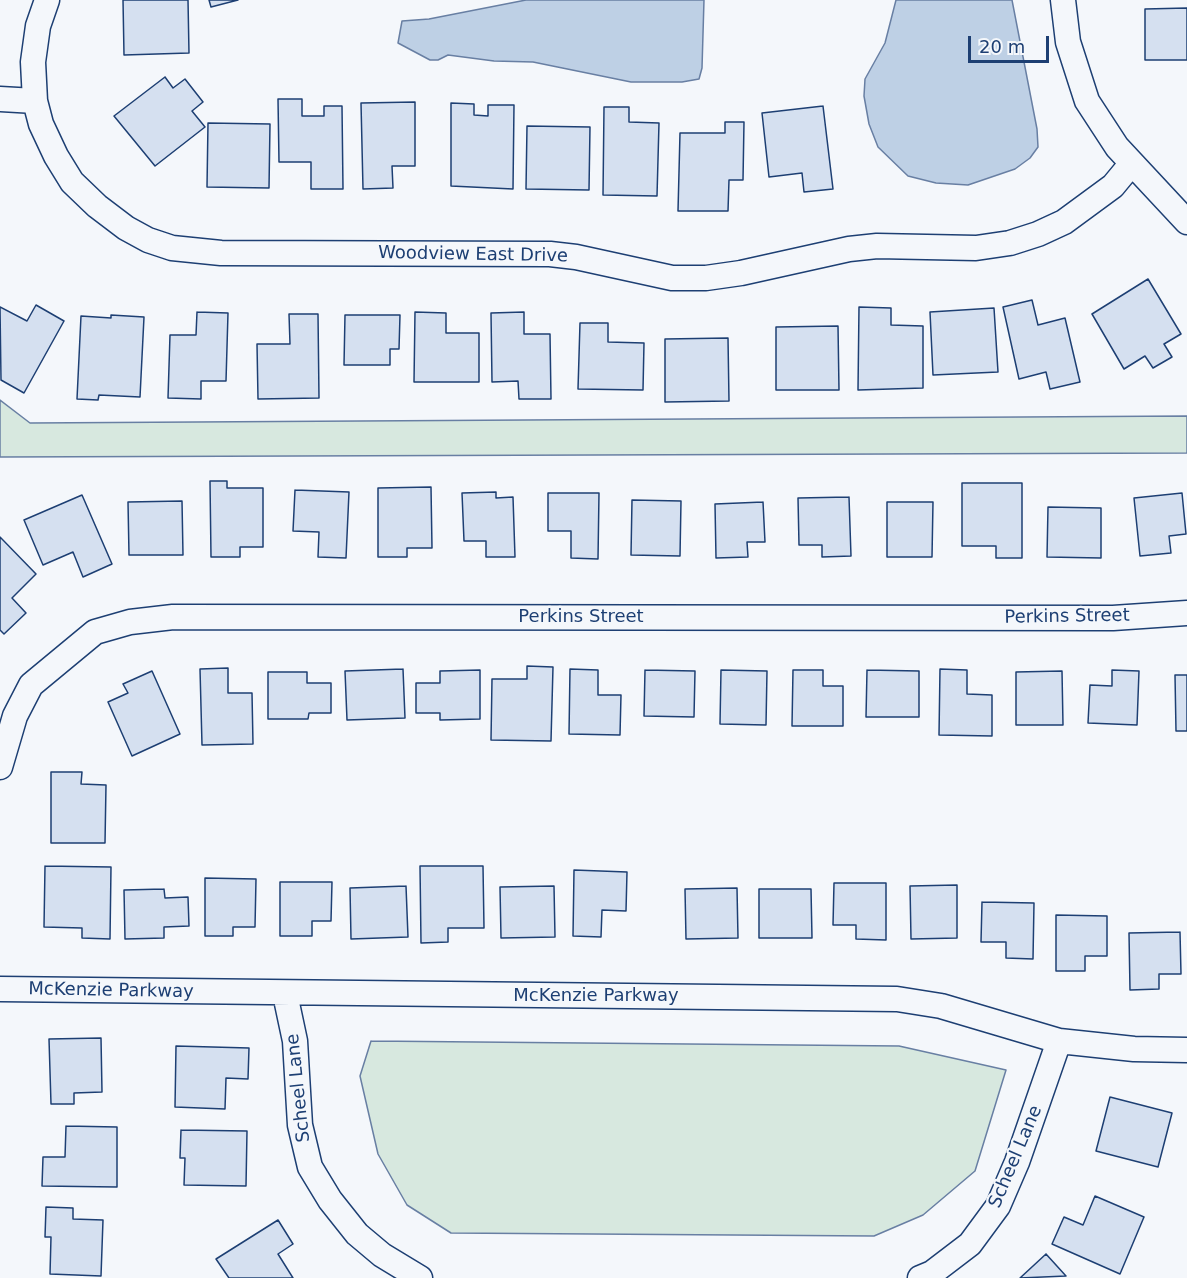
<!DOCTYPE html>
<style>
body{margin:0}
#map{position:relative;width:1187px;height:1278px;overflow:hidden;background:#f4f7fb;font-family:"DejaVu Sans",sans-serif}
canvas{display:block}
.scale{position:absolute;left:968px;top:36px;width:81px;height:27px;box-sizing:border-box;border:3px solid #1d3f73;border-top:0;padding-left:8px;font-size:18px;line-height:21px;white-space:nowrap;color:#1d3f73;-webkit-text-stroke:4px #f4f7fb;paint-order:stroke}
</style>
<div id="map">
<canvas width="1187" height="1278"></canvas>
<div class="scale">20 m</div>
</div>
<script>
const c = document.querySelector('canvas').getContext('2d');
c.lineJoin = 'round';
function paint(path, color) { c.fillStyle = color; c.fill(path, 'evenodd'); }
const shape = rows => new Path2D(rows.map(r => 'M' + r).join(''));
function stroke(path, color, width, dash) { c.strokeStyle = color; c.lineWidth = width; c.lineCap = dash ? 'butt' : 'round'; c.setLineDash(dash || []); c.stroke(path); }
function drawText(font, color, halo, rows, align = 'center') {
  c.font = font + ' "DejaVu Sans",sans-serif'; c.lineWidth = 4.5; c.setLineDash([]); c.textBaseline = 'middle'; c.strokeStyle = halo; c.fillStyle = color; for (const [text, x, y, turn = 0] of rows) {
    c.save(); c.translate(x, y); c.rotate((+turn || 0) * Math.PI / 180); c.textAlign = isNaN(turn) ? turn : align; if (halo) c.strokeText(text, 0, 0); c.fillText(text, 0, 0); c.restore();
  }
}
const green = shape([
 [0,400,30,423,1187,416,1187,453,0,457,0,400],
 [371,1041,899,1046,1006,1070,975,1171,923,1215,874,1236,451,1233,407,1205,378,1154,360,1076,371,1041]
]);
paint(green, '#d7e8df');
stroke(green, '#687fa3', 1.5);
const water = shape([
 [526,0,704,0,702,68,699,79,682,82,631,82,533,62,494,61,448,55,438,60,430,60,398,43,402,21,429,19,526,0],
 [896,0,1012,0,1037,129,1038,147,1030,158,1015,169,968,185,936,183,908,176,878,147,869,124,864,96,865,79,885,43,896,0]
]);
paint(water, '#bed0e5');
stroke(water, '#687fa3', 1.5);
const building = shape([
 [123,0,188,0,189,53,124,55,123,0],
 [209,0,238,0,211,7,209,0],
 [1187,8,1187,60,1145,60,1145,9,1187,8],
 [165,77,173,88,185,79,203,102,192,111,205,127,155,166,114,116,165,77],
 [278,99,302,99,302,116,324,116,324,106,342,106,343,189,311,189,311,162,279,162,278,99],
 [415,102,415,166,392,166,393,188,363,189,361,103,415,102],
 [451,103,474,104,474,115,488,116,488,105,514,105,513,189,451,186,451,103],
 [823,106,833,189,804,192,802,173,769,177,762,113,823,106],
 [604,107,629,107,629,122,659,123,657,196,603,195,604,107],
 [725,122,744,122,743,180,729,180,728,211,678,211,680,133,725,133,725,122],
 [208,123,270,124,269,188,207,187,208,123],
 [527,126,590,127,589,190,526,189,527,126],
 [1148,279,1181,334,1164,344,1172,357,1153,368,1145,356,1124,369,1092,314,1148,279],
 [1032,300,1038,325,1065,318,1080,382,1050,389,1046,372,1019,379,1003,307,1032,300],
 [36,305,64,321,24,393,1,380,0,307,27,321,36,305],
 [859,307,891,308,891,325,923,326,923,388,858,390,859,307],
 [994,308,998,372,933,375,930,312,994,308],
 [197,312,228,313,226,381,201,381,201,399,168,398,170,335,196,335,197,312],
 [415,312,446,313,446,333,479,333,479,382,414,382,415,312],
 [524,312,524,334,550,334,551,399,519,399,518,381,492,382,491,313,524,312],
 [289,314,318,314,319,398,258,399,257,344,290,344,289,314],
 [111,315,144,317,140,397,99,395,98,400,77,399,81,316,111,318,111,315],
 [345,315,400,315,399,349,390,349,390,365,344,365,345,315],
 [580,323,608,323,608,342,644,343,643,390,578,389,580,323],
 [838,326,839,390,776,390,776,327,838,326],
 [728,338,729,401,665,402,665,339,728,338],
 [210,481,227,481,227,488,263,488,263,547,240,547,240,557,211,557,210,481],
 [962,483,1022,483,1022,558,996,558,996,546,962,546,962,483],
 [431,487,432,548,407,548,407,557,378,557,378,488,431,487],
 [295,490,349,492,346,558,318,557,319,532,293,531,295,490],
 [496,492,496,498,513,497,515,557,486,557,486,541,464,541,462,493,496,492],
 [548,493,599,493,598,559,571,558,571,531,548,531,548,493],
 [1182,493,1186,534,1169,536,1171,553,1140,556,1134,498,1182,493],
 [82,495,112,564,83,577,73,552,43,565,24,520,82,495],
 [849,497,851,556,822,557,822,545,799,545,798,498,849,497],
 [632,500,681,501,680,556,631,555,632,500],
 [182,501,183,555,129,555,128,502,182,501],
 [763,502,765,542,747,542,748,557,716,558,715,504,763,502],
 [887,502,933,502,932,557,887,557,887,502],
 [1048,507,1101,508,1101,558,1047,557,1048,507],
 [0,537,36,574,12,598,26,613,4,634,0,630,0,537],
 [527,666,553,667,551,741,491,740,492,679,527,679,527,666],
 [228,668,228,693,252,693,253,744,202,745,200,669,228,668],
 [403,669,405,718,347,720,345,671,403,669],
 [570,669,598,670,598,695,621,695,620,735,569,734,570,669],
 [940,669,967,670,967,694,992,695,992,736,939,735,940,669],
 [480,670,480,719,440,720,440,713,416,713,416,683,440,683,440,671,480,670],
 [645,670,695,671,694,717,644,716,645,670],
 [721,670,767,671,766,725,720,724,721,670],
 [793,670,823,670,823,686,843,686,843,726,792,726,793,670],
 [867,670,919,671,919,717,866,717,867,670],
 [1112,670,1139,671,1137,725,1088,723,1090,685,1112,686,1112,670],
 [152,671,180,734,132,756,108,702,128,693,123,684,152,671],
 [1062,671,1063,725,1016,725,1016,672,1062,671],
 [268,672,307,672,307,683,331,683,331,713,309,713,308,719,268,719,268,672],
 [1175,675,1187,675,1187,731,1176,731,1175,675],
 [51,772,82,772,81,784,106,785,105,843,51,843,51,772],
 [45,866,111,867,110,939,82,938,82,928,44,927,45,866],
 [420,866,483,866,484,928,448,928,448,942,421,943,420,866],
 [574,870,627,872,626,911,602,910,601,937,573,936,574,870],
 [205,878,256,879,255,927,233,927,233,936,205,936,205,878],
 [280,882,332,882,331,921,312,921,312,936,280,936,280,882],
 [834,883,886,883,886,940,856,939,856,925,833,925,834,883],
 [957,885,957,938,911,939,910,886,957,885],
 [406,886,408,937,351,939,350,888,406,886],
 [554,886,555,937,501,938,500,887,554,886],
 [737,888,738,938,686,939,685,889,737,888],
 [164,889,165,898,188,897,189,926,164,927,164,938,125,939,124,890,164,889],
 [759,889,811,889,812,938,759,938,759,889],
 [982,902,1034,903,1033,959,1006,958,1006,942,981,942,982,902],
 [1056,915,1107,916,1107,956,1085,956,1085,971,1056,971,1056,915],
 [1180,932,1181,974,1159,974,1159,989,1130,990,1129,933,1180,932],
 [101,1038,102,1092,74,1093,74,1104,51,1104,49,1039,101,1038],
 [176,1046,249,1048,248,1079,226,1078,225,1109,175,1107,176,1046],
 [1110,1097,1172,1113,1158,1167,1096,1151,1110,1097],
 [66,1126,117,1127,117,1187,42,1186,43,1157,65,1157,66,1126],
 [181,1130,247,1131,246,1186,184,1185,185,1158,180,1158,181,1130],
 [1095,1196,1144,1217,1120,1274,1052,1244,1064,1217,1083,1225,1095,1196],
 [46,1207,73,1208,73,1219,103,1220,101,1276,50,1274,51,1237,45,1237,46,1207],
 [278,1220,293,1244,278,1254,293,1278,229,1278,216,1259,278,1220],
 [1046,1254,1066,1276,1020,1278,1046,1254]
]);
paint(building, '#d5e0f0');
stroke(building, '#1d3f73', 1.5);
const street = shape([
 [47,0,38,26,33,62,35,101,41,124,56,156,72,182,97,206,126,228,148,240,172,248,221,253,550,254,576,257,672,278,706,278,741,273,849,249,877,246,976,248,1010,243,1038,234,1064,222,1113,186,1132,163],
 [1063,0,1068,42,1087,101,1117,147,1187,222],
 [0,99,35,101],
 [0,767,15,716,31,685,95,632,130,622,173,617,1113,618,1187,613],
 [0,989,897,999,941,1006,1059,1041,1134,1049,1187,1050],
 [285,994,295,1041,300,1125,310,1167,330,1200,357,1234,382,1255,420,1278],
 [920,1278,932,1273,970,1244,998,1206,1017,1162,1059,1041]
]);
stroke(street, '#1d3f73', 27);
stroke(street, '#f4f7fb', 24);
drawText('18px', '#1d3f73', '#f4f7fb', [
 ["Woodview East Drive",473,255,1],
 ["Perkins Street",581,617],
 ["Perkins Street",1067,617,-1],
 ["McKenzie Parkway",111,991,1],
 ["McKenzie Parkway",596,996],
 ["Scheel Lane",299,1088,-96],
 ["Scheel Lane",1016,1157,-67]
]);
</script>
